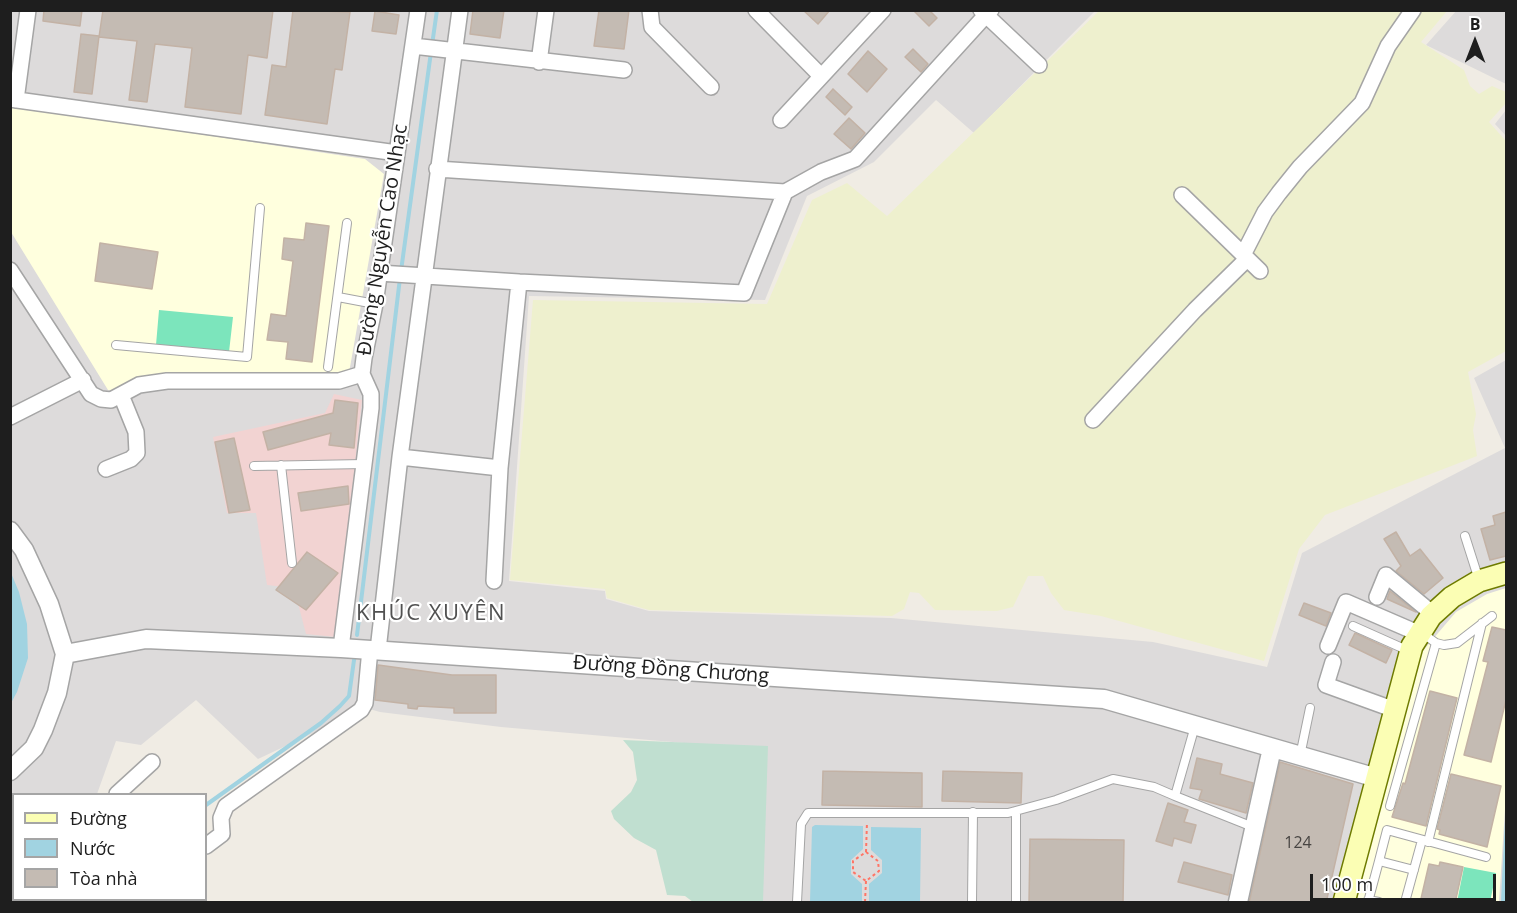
<!DOCTYPE html>
<meta charset="utf-8">
<style>
body{margin:0}
#map{position:relative;width:1517px;height:913px;overflow:hidden;background:#f0ece4;font-family:"Open Sans",sans-serif}
canvas{display:block}
.frame{position:absolute;inset:0;border:12px solid #1e1e1e;pointer-events:none}
.legend{position:absolute;left:12px;top:793px;width:195px;height:108px;box-sizing:border-box;background:#fff;border:2px solid #a5a5a5;margin:0;padding:8px 10px;list-style:none;font-size:18px;color:#1e1e1e}
.legend li{display:flex;align-items:center;gap:12px;height:30px}
.legend b{width:30px;border:2px solid #a5a5a5}
.north{position:absolute;left:1445px;top:12px;width:60px;height:60px;-webkit-text-stroke:4px #fff;paint-order:stroke;rotate:0deg;font-size:16px;font-weight:700;line-height:24px;text-align:center;color:#1e1e1e}
.north::after{content:'';display:block;margin:auto;width:21px;height:27px;background:#1e1e1e;clip-path:polygon(50% 0,100% 100%,50% 72%,0 100%)}
.scale{position:absolute;left:1310px;top:874px;width:186px;height:27px;box-sizing:border-box;border:3px solid #1e1e1e;border-top:0;padding-left:8px;font-size:18px;line-height:21px;white-space:nowrap;color:#1e1e1e;-webkit-text-stroke:4px #fff;paint-order:stroke}
</style>
<div id="map">
<canvas width="1517" height="913"></canvas>
<div class="frame"></div>
<ul class="legend">
<li><b style="height:8px;background:#fbfeb4"></b>Đường</li>
<li><b style="height:16px;background:#a1d3e1"></b>Nước</li>
<li><b style="height:16px;background:#c4bbb3"></b>Tòa nhà</li>
</ul>
<div class="north">B</div>
<div class="scale">100 m</div>
</div>
<script>
const c = document.querySelector('canvas').getContext('2d');
c.lineJoin = 'round';
function paint(path, color) { c.fillStyle = color; c.fill(path, 'evenodd'); }
const shape = rows => new Path2D(rows.map(r => 'M' + r).join(''));
function stroke(path, color, width, dash) { c.strokeStyle = color; c.lineWidth = width; c.lineCap = dash ? 'butt' : 'round'; c.setLineDash(dash || []); c.stroke(path); }
function drawText(font, color, halo, rows, align = 'center') {
  c.font = font + ' "Open Sans",sans-serif'; c.lineWidth = 4.5; c.setLineDash([]); c.textBaseline = 'middle'; c.strokeStyle = halo; c.fillStyle = color; for (const [text, x, y, turn = 0] of rows) {
    c.save(); c.translate(x, y); c.rotate((+turn || 0) * Math.PI / 180); c.textAlign = isNaN(turn) ? turn : align; if (halo) c.strokeText(text, 0, 0); c.fillText(text, 0, 0); c.restore();
  }
}
paint(shape([
 [1457,10,1506,11,1506,84,1426,45],
 [11,11,1095,11,974,133,936,100,874,162,807,196,765,300,529,296,509,581,605,591,606,599,649,611,891,618,1153,642,1267,667,1302,553,1505,448,1474,378,1506,360,1506,902,759,902,764,750,501,727,380,712,366,708,258,759,196,700,141,745,116,741,97,794,14,794,14,900,11,902],
 [1506,110,1506,136,1495,124]
]), '#dddbdb');
paint(shape([
 [334,394,362,400,336,637,306,634,294,588,267,585,256,513,227,513,213,437,325,413]
]), '#f2d3d2');
paint(shape([
 [11,106,365,159,384,174,349,373,343,377,180,373,156,375,113,391,108,390,11,232],
 [1506,588,1506,794,1499,902,1356,902,1421,653,1456,612,1487,594]
]), '#ffffde');
paint(shape([
 [1099,11,1447,11,1421,42,1464,70,1470,86,1479,94,1492,86,1506,92,1506,103,1489,122,1506,141,1506,351,1468,372,1476,414,1473,430,1477,456,1325,515,1299,549,1264,661,1101,616,1064,610,1051,593,1043,576,1028,576,1013,607,997,611,935,610,919,593,910,592,904,609,892,616,649,610,607,598,605,589,510,580,533,300,767,304,812,200,847,183,887,216]
]), '#eef0ce');
paint(shape([
 [623,740,768,746,763,902,693,902,685,896,667,895,656,850,634,838,614,819,611,811,631,792,637,780,633,752]
]), '#c0dfd0');
paint(shape([
 [159,310,233,317,229,352,156,345],
 [1464,867,1496,873,1490,902,1457,902]
]), '#7ce5bc');
paint(shape([
 [11,573,19,592,27,624,28,658,17,692,11,703],
 [1506,802,1506,902,1501,902,1502,879],
 [815,825,863,826,863,849,851,860,851,874,862,884,862,902,810,902,812,827],
 [871,827,921,828,920,902,869,902,869,884,882,873,882,860,871,850]
]), '#a1d3e1');
stroke(shape([
 [432,45,437,10],
 [401,271,431,52],
 [357,635,400,278],
 [206,805,321,723,340,706,349,696,355,653],
 [69,902,73,900]
]), '#a1d3e1', 4);
const building = shape([
 [44,10,82,10,80,26,43,21,44,10],
 [103,10,273,10,267,58,248,55,241,114,185,107,192,48,155,44,147,102,129,100,137,41,99,37,103,10],
 [293,10,350,12,342,70,335,69,327,124,265,115,272,65,286,67,293,10],
 [473,10,504,10,500,38,470,34,473,10],
 [599,10,629,10,624,49,594,46,599,10],
 [803,10,830,10,818,24,803,10],
 [913,10,929,10,937,18,929,26,913,10],
 [375,11,399,15,396,34,372,31,375,11],
 [81,34,99,36,92,94,74,92,81,34],
 [913,49,928,64,921,72,905,57,913,49],
 [868,51,887,69,867,92,848,74,868,51],
 [833,89,852,107,845,115,826,97,833,89],
 [849,118,865,133,851,149,834,134,849,118],
 [306,223,329,226,312,362,286,359,288,342,267,340,271,314,286,316,293,261,282,259,284,238,304,240,306,223],
 [100,243,158,252,152,289,95,281,100,243],
 [335,400,358,403,354,448,329,445,331,433,268,450,263,432,333,413,335,400],
 [234,438,250,510,229,513,215,442,234,438],
 [348,486,349,504,301,511,298,493,348,486],
 [1506,512,1506,556,1490,560,1481,529,1495,525,1493,516,1506,512],
 [1396,532,1410,556,1420,549,1443,578,1424,594,1396,571,1401,566,1384,539,1396,532],
 [307,552,338,573,306,610,276,590,307,552],
 [1390,591,1416,612,1387,599,1390,591],
 [1304,603,1331,613,1326,626,1299,615,1304,603],
 [1492,627,1506,630,1506,700,1491,762,1464,755,1488,662,1483,661,1492,627],
 [1355,633,1392,650,1386,663,1349,645,1355,633],
 [378,665,452,675,496,675,496,713,454,713,454,708,418,706,417,709,408,708,408,704,375,700,378,665],
 [1430,691,1457,698,1426,826,1392,817,1403,783,1405,784,1430,691],
 [1197,758,1222,764,1220,774,1253,783,1246,813,1199,799,1202,790,1190,788,1197,758],
 [1280,762,1353,784,1326,903,1249,903,1280,762],
 [823,771,922,773,922,807,822,805,823,771],
 [943,771,1022,773,1021,803,942,801,943,771],
 [1451,774,1501,786,1487,847,1439,834,1440,830,1437,829,1451,774],
 [1168,803,1188,810,1184,822,1196,825,1191,843,1174,838,1172,846,1156,841,1168,803],
 [1030,839,1124,840,1123,903,1029,903,1030,839],
 [1184,862,1232,875,1228,895,1178,882,1184,862],
 [1440,862,1463,867,1455,903,1420,903,1429,864,1439,866,1440,862]
]);
paint(building, '#c4bbb3');
stroke(building, '#c3b2a5', 1.5);
const service = shape([
 [338,297,375,304],
 [116,345,247,357,260,208],
 [328,367,347,223],
 [281,465,292,563],
 [254,466,364,464],
 [1465,536,1479,580],
 [1353,626,1409,651],
 [1422,633,1436,643,1444,645,1457,643,1492,616],
 [1195,726,1175,796,1253,827],
 [1300,756,1310,708],
 [1390,806,1436,643],
 [1016,811,1016,902],
 [1428,842,1482,623],
 [1379,861,1387,830,1486,857],
 [1368,900,1379,902],
 [797,902,801,824,808,813,1008,813,1056,800,1113,779,1154,787,1175,796],
 [972,902,973,812],
 [1368,902,1379,861,1414,870],
 [1405,902,1422,840]
]);
const minor = shape([
 [650,10,652,27,711,87],
 [756,10,820,75],
 [991,10,986,15,1039,65],
 [413,46,624,70],
 [539,62,546,10],
 [10,99,397,153],
 [16,100,28,10],
 [781,120,883,10],
 [437,169,785,192,744,293,519,282,500,468,494,581],
 [785,192,821,172,855,159,986,15,981,10],
 [1182,195,1260,271],
 [1243,255,1265,212,1279,193,1300,167,1362,103,1388,46,1413,10],
 [10,270,91,394,101,399,111,400,139,385,167,381,339,381,362,374],
 [379,273,519,282],
 [10,417,83,380],
 [1093,420,1195,310,1247,259],
 [400,457,500,468],
 [106,469,131,459,137,453,136,432,121,395],
 [1377,597,1386,575,1433,614],
 [1328,646,1346,602,1420,634],
 [341,648,371,408,371,394,362,374,364,358,375,304,418,10],
 [378,650,400,457,460,10],
 [1333,662,1326,685,1395,710],
 [117,794,152,762],
 [10,816,14,816],
 [206,846,222,834,221,818,226,806,361,710,365,703,370,649],
 [10,902,16,900],
 [128,902,132,900]
]);
const tertiary = shape([
 [10,531,24,550,49,604,65,654,57,693,43,730,34,748,10,771],
 [65,654,146,639,341,648,1104,699,1377,778],
 [1238,902,1272,748]
]);
const secondary = shape([
 [1344,902,1412,646,1431,616,1452,597,1479,581,1506,573]
]);
stroke(service, '#a5a5a5', 10);
stroke(minor, '#a5a5a5', 18);
stroke(tertiary, '#a5a5a5', 21);
stroke(secondary, '#6e7b00', 24);
stroke(shape([
 [866,852,878,861,879,871,866,881,853,872,853,861,866,852],
 [866,852,867,822],
 [865,902,866,881]
]), '#ff7566', 2, [3, 3]);
stroke(service, '#fff', 8);
stroke(minor, '#fff', 15);
stroke(tertiary, '#fff', 18);
stroke(secondary, '#fbfeb4', 21);
drawText('16px', '#484543', null, [
 ["124",1298,843]
]);
drawText('20px', '#1e1e1e', '#fff', [
 ["Đường Nguyễn Cao Nhạc",383,240,-81],
 ["Đường Đồng Chương",671,670,4]
]);
c.letterSpacing = '1.5px';
drawText('22px', '#515151', '#fff', [
 ["KHÚC XUYÊN",431,614]
]);
c.letterSpacing = '0px';
</script>
